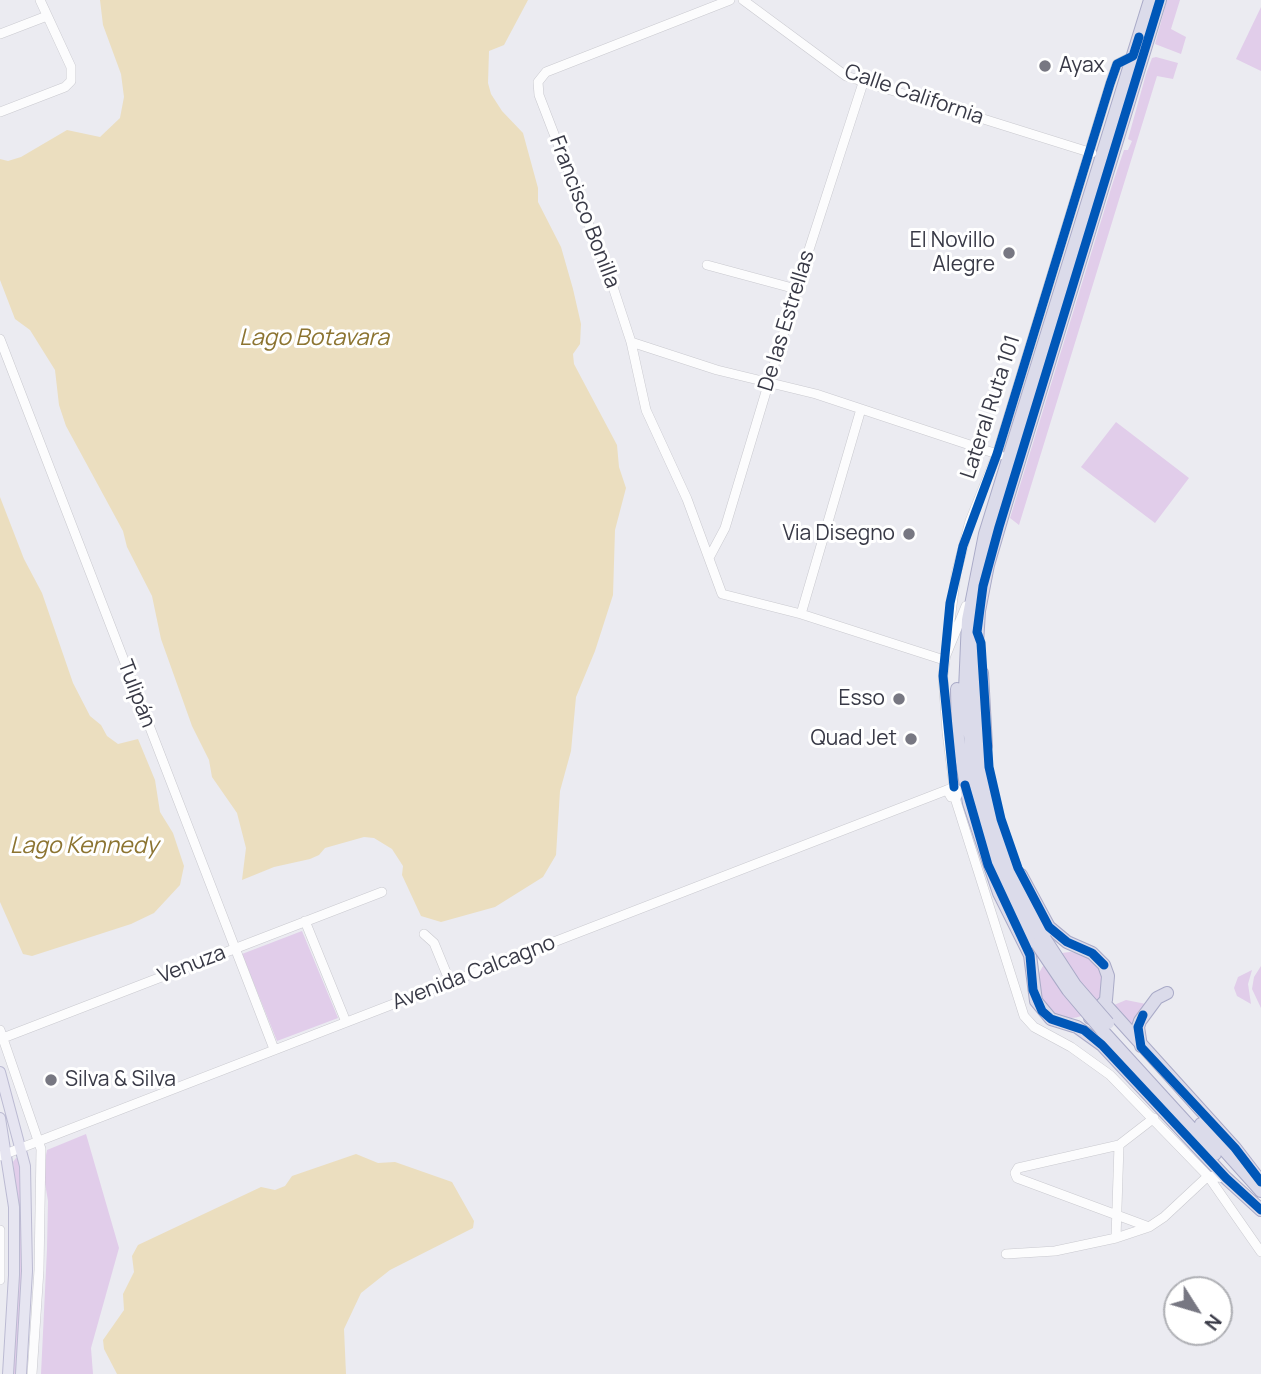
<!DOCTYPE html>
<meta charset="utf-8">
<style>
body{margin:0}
#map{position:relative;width:1261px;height:1374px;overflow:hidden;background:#ebebf1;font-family:Manrope,sans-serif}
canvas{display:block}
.north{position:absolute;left:1163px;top:1276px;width:70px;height:70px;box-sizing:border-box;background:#fff;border:2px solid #afb0b5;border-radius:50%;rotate:127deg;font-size:19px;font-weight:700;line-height:28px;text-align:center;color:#383946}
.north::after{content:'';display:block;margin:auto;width:24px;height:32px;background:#777782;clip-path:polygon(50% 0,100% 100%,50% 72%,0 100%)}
</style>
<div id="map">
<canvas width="1261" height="1374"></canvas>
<div class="north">N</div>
</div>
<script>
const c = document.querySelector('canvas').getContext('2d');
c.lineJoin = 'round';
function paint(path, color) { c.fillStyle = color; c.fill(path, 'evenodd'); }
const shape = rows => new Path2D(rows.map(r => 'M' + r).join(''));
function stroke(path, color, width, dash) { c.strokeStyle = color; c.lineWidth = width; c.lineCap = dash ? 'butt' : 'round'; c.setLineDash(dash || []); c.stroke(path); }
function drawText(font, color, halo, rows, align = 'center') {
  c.font = font + ' Manrope,sans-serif'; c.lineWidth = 6; c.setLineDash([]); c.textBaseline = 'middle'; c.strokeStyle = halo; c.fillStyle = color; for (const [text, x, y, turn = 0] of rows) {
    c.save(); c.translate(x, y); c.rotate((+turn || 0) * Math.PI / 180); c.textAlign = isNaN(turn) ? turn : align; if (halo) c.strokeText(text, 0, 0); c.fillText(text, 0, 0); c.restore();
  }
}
paint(shape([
 [1167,0,1180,0,1171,29,1186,37,1181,54,1155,44],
 [1261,7,1261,71,1236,59],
 [1156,57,1178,63,1173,79,1157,76,1019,525,1010,518,1113,182,1124,150,1128,150,1132,141,1128,139,1146,74,1152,58],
 [1116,422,1189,478,1155,523,1081,467],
 [302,931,338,1018,277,1041,242,954],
 '1037 985a33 33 0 1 1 66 0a33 33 0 1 1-66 0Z',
 [1261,966,1261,1008,1252,989,1254,977],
 [1252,970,1248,984,1251,1004,1237,996,1234,988,1238,977],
 [1126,1000,1146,1004,1133,1033,1114,1005],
 [86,1134,119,1248,91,1348,93,1374,41,1374,47,1249,48,1201,43,1171,47,1150],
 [16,1158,20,1159,24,1255,17,1374,11,1374,17,1208,13,1162]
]), '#e1cdea');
paint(shape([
 [100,0,528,0,504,45,489,51,488,83,491,94,502,111,523,133,538,188,538,202,561,247,573,289,581,324,580,344,573,354,574,364,617,445,619,467,626,488,615,530,613,595,595,651,576,697,571,751,560,791,556,855,543,877,495,907,441,922,421,916,402,875,403,866,392,849,374,838,364,837,325,848,319,855,310,859,274,867,242,880,246,848,237,813,212,777,209,760,192,726,161,639,152,596,127,547,123,531,66,426,59,405,55,370,30,330,15,319,0,280,0,159,8,161,21,157,67,130,100,137,120,118,124,97,121,74,103,25],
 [0,497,24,559,42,593,73,683,90,716,101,725,107,736,118,744,138,739,155,780,160,812,173,833,184,866,180,885,154,913,131,924,32,956,23,954,0,902],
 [356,1154,378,1163,395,1162,452,1182,474,1221,473,1228,390,1270,361,1293,344,1329,346,1374,117,1374,104,1349,103,1340,124,1310,123,1294,134,1272,132,1256,138,1245,261,1187,275,1190,285,1186,292,1176]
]), '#ebdebf');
const minor = shape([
 [730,0,546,72,538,82,539,95,613,287,631,342,646,410,687,499,722,594,801,614,944,660,966,606],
 [743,0,846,76,1092,153],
 [0,34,47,16],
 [0,112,65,87,71,81,71,67,40,0],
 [707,265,796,289],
 [0,339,274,1049],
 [631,342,717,370,816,394,1000,455],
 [709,558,725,528,805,262,863,83],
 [801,614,861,409],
 [954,787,947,790,951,797,957,796,959,791,954,787,947,732,943,676,956,574,970,521,997,454,1110,84,1117,64,1133,56],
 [955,798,1024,1016,1034,1027,1071,1047,1110,1075,1208,1176,1226,1178],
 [305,921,346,1022],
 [424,934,434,943,450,982],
 [0,1030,41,1149,39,1270,32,1374],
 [3,1038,382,892],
 [1119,1145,1018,1168,1015,1173,1017,1178,1149,1227],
 [0,1156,947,790],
 [0,1230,0,1280],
 [1116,1238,1119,1145,1154,1118],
 [1006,1254,1055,1251,1116,1238,1149,1227,1164,1217,1208,1176,1261,1252]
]);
const major = shape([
 [0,1072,25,1166,27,1271,21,1374],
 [0,1118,14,1207,14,1275,8,1374]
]);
const highway = shape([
 [982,673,986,746],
 [957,689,958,739,969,803,999,893,1030,955,1036,1001,1051,1019,1077,1027,1102,1045,1226,1178,1261,1210],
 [1021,875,1049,927,1067,942,1092,953,1104,965,1108,976,1106,1000,1090,1018],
 [1045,939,1022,896,1004,852,980,764,974,691,979,611,988,565,1005,507,1160,0],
 [1037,944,1014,902,996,858,976,789,965,690,968,620,985,534,1150,0],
 [1104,1003,1235,1148,1261,1182],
 [1101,1029,1215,1154],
 [1141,1046,1138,1027,1140,1021,1157,998,1167,993],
 [1201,1124,1261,1191]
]);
stroke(minor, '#c9c9cf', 10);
stroke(major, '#bbbad2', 12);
stroke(highway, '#a9aac7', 14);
stroke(minor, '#fcfcfd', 9);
stroke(major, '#e6e5f1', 10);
stroke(highway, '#dbdbea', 12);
const highwayBridge = shape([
 [1045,939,1075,985,1108,1023],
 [1037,944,1068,990,1101,1029]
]);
stroke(highwayBridge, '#a9aac7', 14, []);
stroke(highwayBridge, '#dbdbea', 12);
stroke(shape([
 [965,785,988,865,1030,955,1033,990,1042,1011,1051,1019,1084,1030,1102,1045,1226,1178,1261,1210],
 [954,787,943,676,950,603,963,546,997,454,1110,84,1117,64,1133,56,1139,37],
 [1104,965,1092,953,1067,942,1049,927,1018,868,1001,819,989,767,981,643,977,632,983,586,999,527,1160,0],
 [1143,1015,1138,1027,1141,1047,1235,1148,1261,1182]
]), '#0057b8', 9);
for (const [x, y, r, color] of [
 [1045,66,7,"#777782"],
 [1009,253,7,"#777782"],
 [909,534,7,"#777782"],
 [899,699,7,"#777782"],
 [911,739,7,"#777782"],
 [51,1080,7,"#777782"]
]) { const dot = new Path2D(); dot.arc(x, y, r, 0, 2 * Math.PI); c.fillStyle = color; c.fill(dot); stroke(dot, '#fff', 2.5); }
drawText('21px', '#383946', '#fff', [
 ["Ayax",1059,66,"left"],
 ["El Novillo",995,241],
 ["Alegre",995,265],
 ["Via Disegno",895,534],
 ["Esso",885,699],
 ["Quad Jet",897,739],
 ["Silva & Silva",65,1080,"left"]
], 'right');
drawText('21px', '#383946', '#fff', [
 ["Calle California",914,95,19],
 ["Francisco Bonilla",584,212,69],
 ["De las Estrellas",787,321,-73],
 ["Lateral Ruta 101",991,407,-72],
 ["Tulipán",136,694,69],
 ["Venuza",192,965,-21],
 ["Avenida Calcagno",474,973,-21]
]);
drawText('italic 23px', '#8c7431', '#fff', [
 ["Lago Botavara",314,339],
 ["Lago Kennedy",84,847]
]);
</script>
